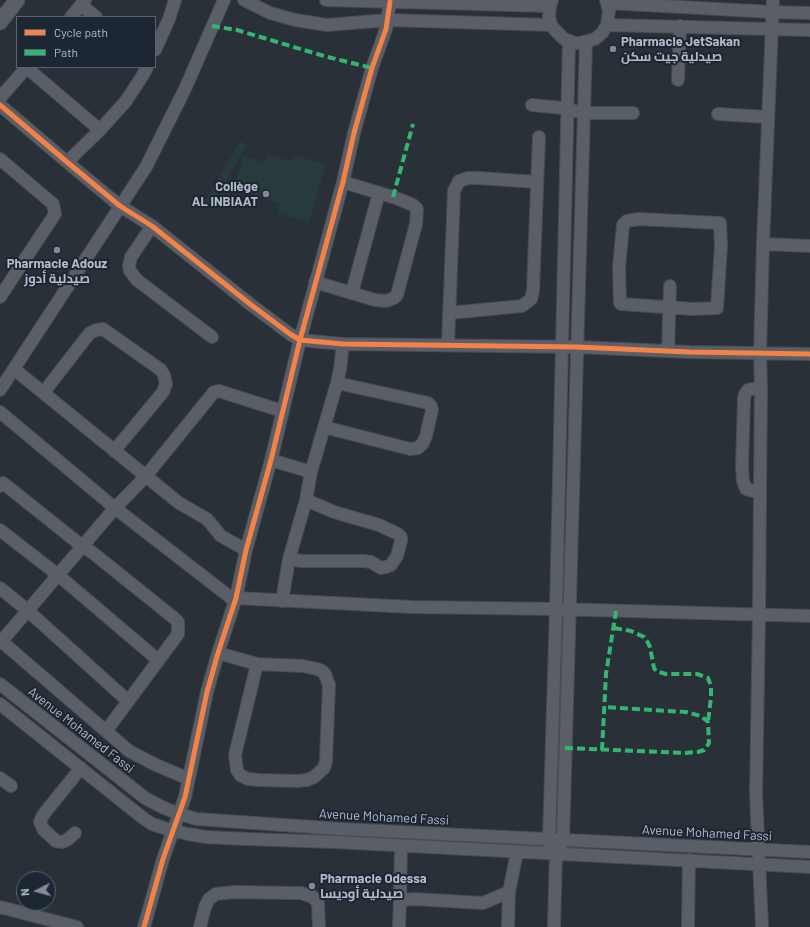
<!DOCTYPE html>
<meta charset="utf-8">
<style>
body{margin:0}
#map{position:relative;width:810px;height:927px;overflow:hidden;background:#2a3038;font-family:Barlow,sans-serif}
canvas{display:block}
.legend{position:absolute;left:16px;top:16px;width:140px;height:52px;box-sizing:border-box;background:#1d2633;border:1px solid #59626f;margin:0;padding:5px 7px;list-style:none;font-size:12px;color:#b4bcc9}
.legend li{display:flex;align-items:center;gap:8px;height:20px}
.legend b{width:20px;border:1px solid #59626f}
.north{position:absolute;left:16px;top:871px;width:40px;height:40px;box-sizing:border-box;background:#1d2633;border:1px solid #59626f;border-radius:50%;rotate:264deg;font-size:11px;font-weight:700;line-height:16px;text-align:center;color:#b4bcc9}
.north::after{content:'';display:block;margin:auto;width:14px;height:18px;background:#848b96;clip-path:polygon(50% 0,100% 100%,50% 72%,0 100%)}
</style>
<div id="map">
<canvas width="810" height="927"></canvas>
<ul class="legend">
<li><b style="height:5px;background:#f48246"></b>Cycle path</li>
<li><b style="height:5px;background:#33b770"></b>Path</li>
</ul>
<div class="north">N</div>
</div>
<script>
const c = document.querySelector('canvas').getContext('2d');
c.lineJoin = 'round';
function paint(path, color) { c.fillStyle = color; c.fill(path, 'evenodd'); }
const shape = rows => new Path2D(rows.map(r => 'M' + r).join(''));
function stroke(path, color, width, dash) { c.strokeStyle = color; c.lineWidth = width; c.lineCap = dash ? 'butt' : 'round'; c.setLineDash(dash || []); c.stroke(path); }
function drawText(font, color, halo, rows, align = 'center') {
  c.font = font + ' Barlow,Cairo,sans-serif'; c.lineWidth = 4; c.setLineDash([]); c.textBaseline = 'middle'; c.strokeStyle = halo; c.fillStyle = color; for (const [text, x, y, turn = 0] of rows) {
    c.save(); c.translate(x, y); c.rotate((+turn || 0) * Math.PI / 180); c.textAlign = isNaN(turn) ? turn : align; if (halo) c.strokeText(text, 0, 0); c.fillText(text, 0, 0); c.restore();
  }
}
paint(shape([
 [240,141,247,145,211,207,204,203],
 [267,154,292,161,294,155,326,164,309,223,277,213,280,203,234,189,243,156,265,162]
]), '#273a3e');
const minor = shape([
 [244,0,270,13,295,20,327,25,388,20,551,25],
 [326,0,550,6],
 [552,0,550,6,549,16,551,25,555,30,564,39,575,43,580,43,595,39,602,33,607,25,609,10,606,0],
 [608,3,772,12,810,13],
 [81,5,96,17],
 [71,17,85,0],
 [607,25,810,30],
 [155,50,169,19,175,0],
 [27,68,100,130],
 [678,80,680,26],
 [0,98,27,67],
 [0,105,67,162,120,206,152,226,250,304,290,334,300,340,343,344,577,347,689,352,810,354],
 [532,105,563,108,583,113,633,113],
 [718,114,767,117],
 [0,159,53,204,55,214,0,297],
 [67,162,100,130,126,101,143,75,147,67],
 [639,219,720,223,721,246,717,308,693,309,621,304,620,303,619,268,623,225,627,221,639,219],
 [152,226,131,257,129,266,130,271,137,280,212,337],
 [763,244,810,246],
 [315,282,375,300,386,301,394,298,397,295,409,250,416,224,417,209,413,205,396,198,343,182],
 [352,292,379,193],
 [449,313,522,306,531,299,533,291,539,137],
 [448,345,454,191,459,181,468,178,478,178,537,182],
 [668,351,670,286],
 [14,369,179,503,207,519,221,536,246,550],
 [761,387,748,390,745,394,744,399,742,466,743,481,746,489,753,491,760,489,761,387,760,353,763,244,773,0],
 [0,390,146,167,185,89,224,0],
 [44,392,85,339,90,333,96,330,103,329,161,370,164,375,166,384,163,392,114,451],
 [0,412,115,508,235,601],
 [324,427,410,449,418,448,423,443,426,436,432,410,431,406,428,403,337,383],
 [271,460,311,472,306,500,289,559,282,601],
 [311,472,337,383,340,369,343,344],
 [0,486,3,483,82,546,93,553,174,618,178,622,178,634,106,731],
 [760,489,759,616,756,793,762,927],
 [0,530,58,575,158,660],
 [289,559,302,561,364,561,371,562,381,568,386,567,391,565,397,556,401,541,401,537,398,534,379,525,334,512,306,500],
 [0,588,27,610,128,701],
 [236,598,412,607,556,609,810,616],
 [0,640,129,751,156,765,189,779],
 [0,643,115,508,145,477,214,392,219,391,282,411],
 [218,653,257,664,303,666,317,669,322,671,325,674,329,685,326,761,324,768,314,777,307,780,298,781,259,780,248,779,240,775,237,770,235,755,257,664],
 [0,684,145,798,162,807,179,814,197,819,341,829,810,852],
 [0,704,143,818,152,824,167,829,188,834,206,837,247,839,335,842,810,867],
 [0,778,11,786],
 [75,833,67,840,62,842,56,841,43,829,40,822,43,815,81,768],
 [550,847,549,840,556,609,569,41],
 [400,900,401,846],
 [0,907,77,927],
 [144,927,163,859,185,797,207,692,218,653,236,598,246,550,271,460,300,340,343,182,354,133,372,68,386,29,390,2],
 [200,927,205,907,209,899,216,894,235,892,291,893,301,893,313,897,318,903,319,927],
 [399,927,400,900,414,899,483,903,509,892,517,852],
 [508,927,509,892],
 [554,927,556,853,563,841,586,42],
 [688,927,689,860]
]);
const tertiary = shape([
 [0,22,17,0]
]);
stroke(minor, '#484c53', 14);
stroke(tertiary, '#484c53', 17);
stroke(minor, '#5a5e66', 12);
stroke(tertiary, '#5a5e66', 15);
stroke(shape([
 [212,26,237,30,324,56,372,68],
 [393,197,413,124],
 [614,628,631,631,644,637,647,641,650,647,654,668,656,671,666,674,697,674,708,678,711,686,711,697,708,722],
 [565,748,684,753,698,752,704,750,709,743,708,722,701,716,686,712,604,707],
 [602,750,606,674,616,611]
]), '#33b770', 4, [8, 4]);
stroke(shape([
 [0,105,67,162,120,206,152,226,250,304,290,334,300,340,343,344,577,347,689,352,810,354],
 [144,927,163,859,185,797,207,692,218,653,236,598,246,550,271,460,300,340,343,182,354,133,372,68,386,29,390,2]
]), '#f48246', 5);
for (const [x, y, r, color] of [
 [613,49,4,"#848b96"],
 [266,194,4,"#848b96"],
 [57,250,4,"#848b96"],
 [312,886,4,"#848b96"]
]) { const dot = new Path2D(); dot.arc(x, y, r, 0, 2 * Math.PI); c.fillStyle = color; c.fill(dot); stroke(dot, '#1d2633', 1.5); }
drawText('bold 13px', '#b4bcc9', '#1d2633', [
 ["Pharmacie JetSakan",621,42],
 ["صيدلية جيت سكن",621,57],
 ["Collège",258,187,"right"],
 ["AL INBIAAT",258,202,"right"],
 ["Pharmacie Adouz",57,264,"center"],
 ["صيدلية أدوز",57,279,"center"],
 ["Pharmacie Odessa",320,879],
 ["صيدلية أوديسا",320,894]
], 'left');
drawText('13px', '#b4bcc9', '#1d2633', [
 ["Avenue Mohamed Fassi",81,730,38],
 ["Avenue Mohamed Fassi",384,817,3],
 ["Avenue Mohamed Fassi",707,833,3]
]);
</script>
